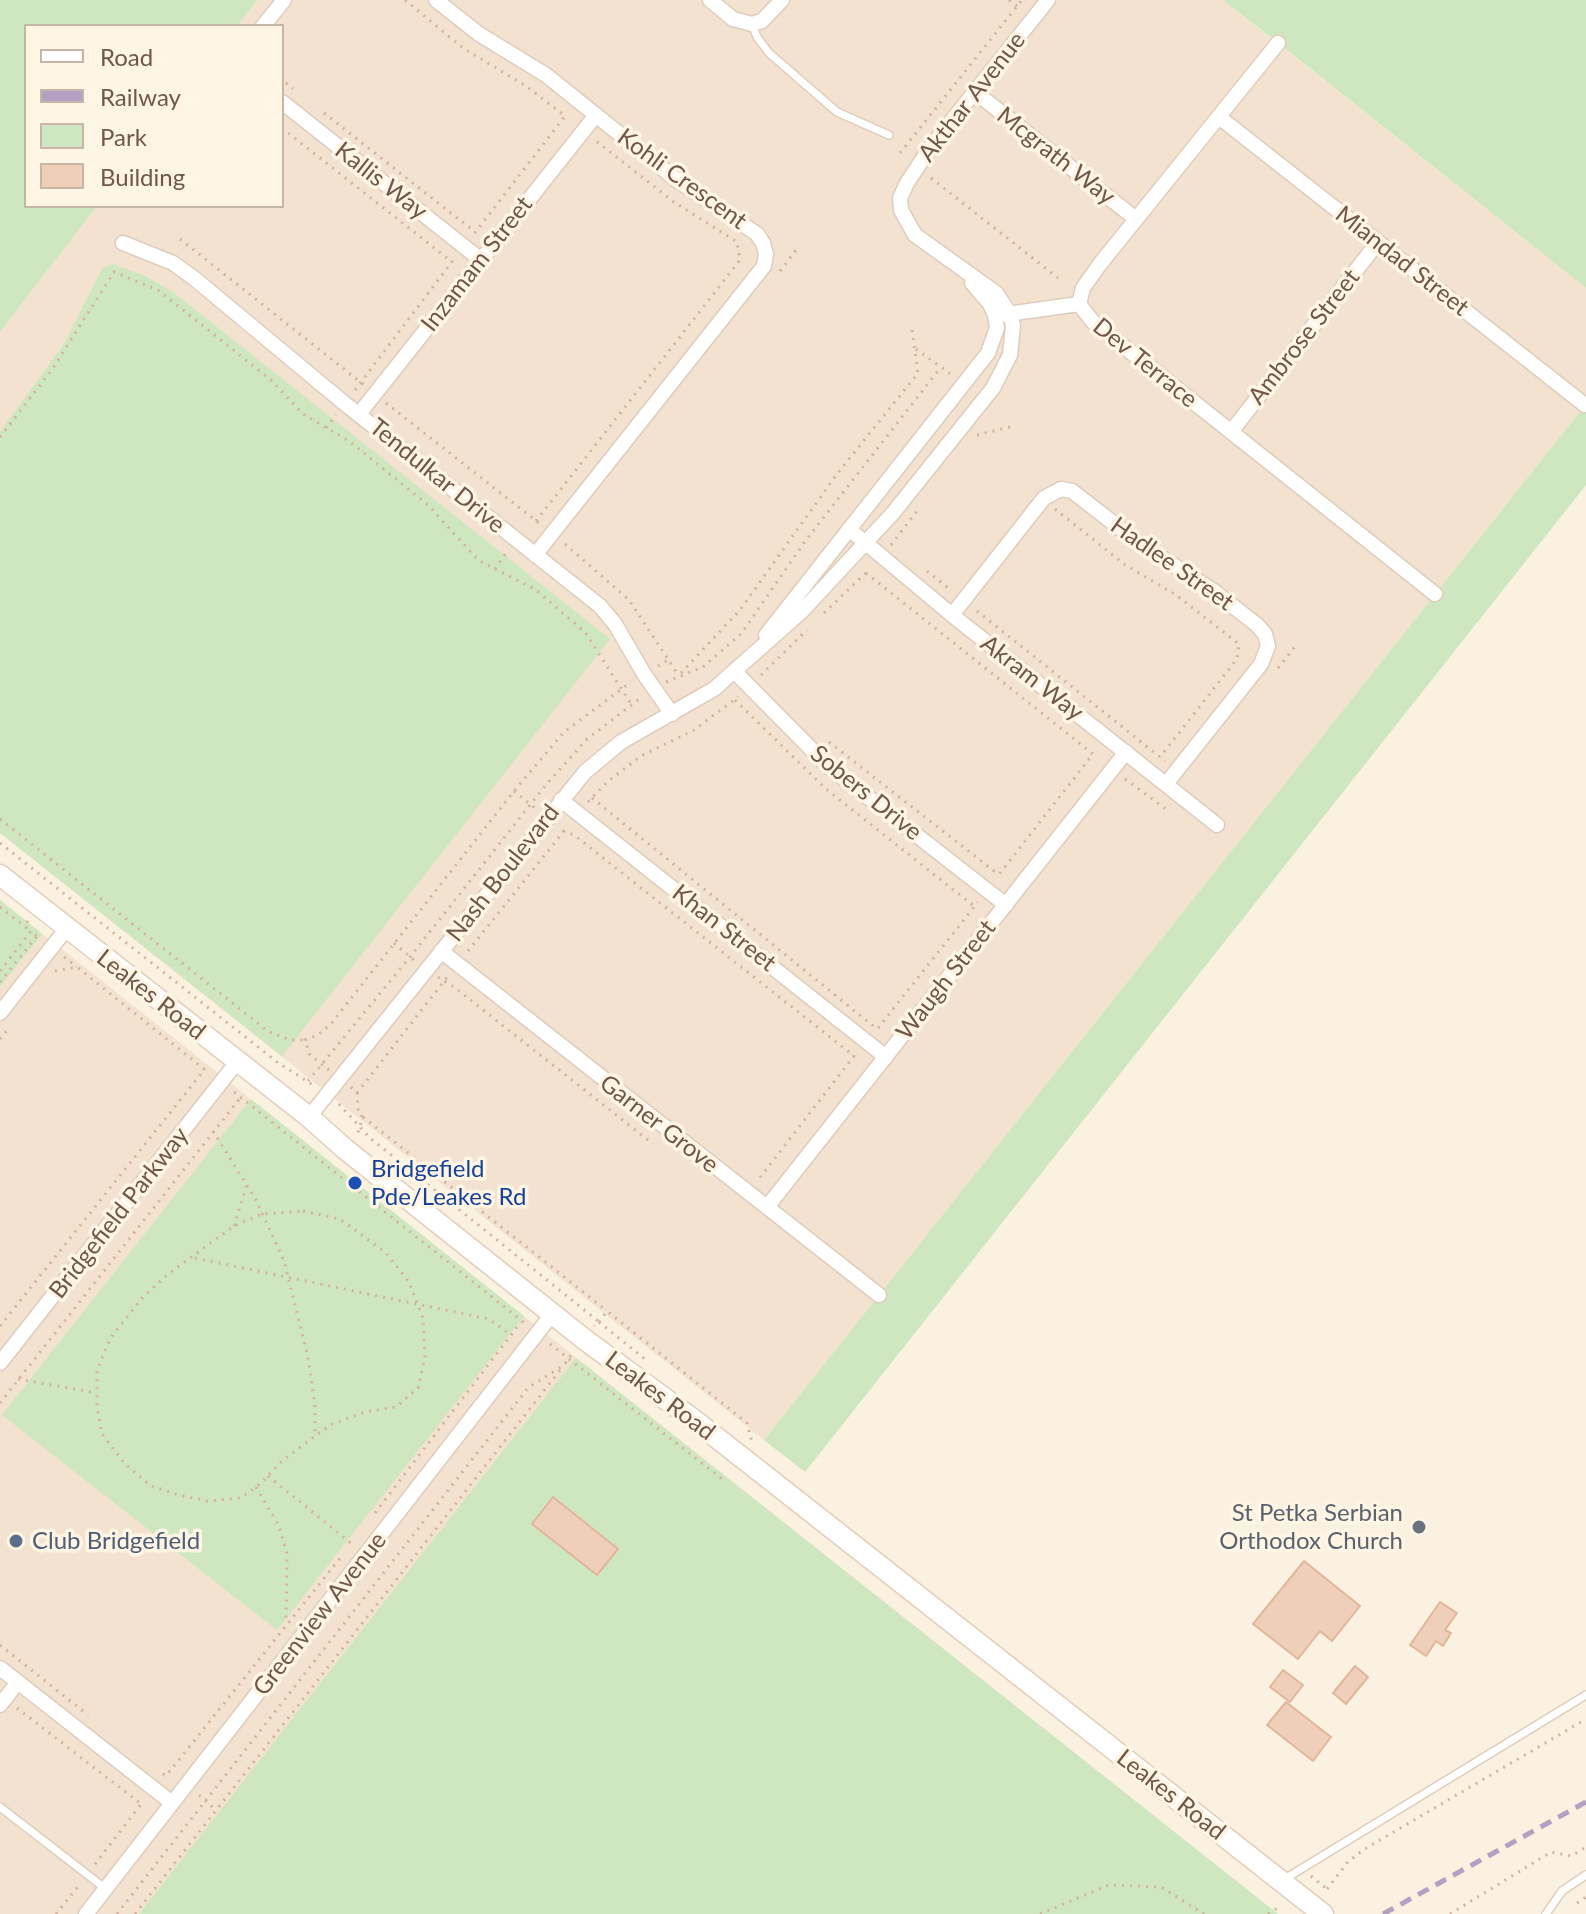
<!DOCTYPE html>
<style>
body{margin:0}
#map{position:relative;width:1586px;height:1914px;overflow:hidden;background:#fbf1e0;font-family:Lato,sans-serif}
canvas{display:block}
.legend{position:absolute;left:24px;top:24px;width:260px;height:184px;box-sizing:border-box;background:#fef5e5;border:2px solid #c5b6a7;margin:0;padding:10px 14px;list-style:none;font-size:24px;color:#705749}
.legend li{display:flex;align-items:center;gap:16px;height:40px}
.legend b{width:40px;border:2px solid #c5b6a7}
</style>
<div id="map">
<canvas width="1586" height="1914"></canvas>
<ul class="legend">
<li><b style="height:10px;background:#fff"></b>Road</li>
<li><b style="height:10px;background:#b3a0c3"></b>Railway</li>
<li><b style="height:22px;background:#cfe7c0"></b>Park</li>
<li><b style="height:22px;background:#efcfb9"></b>Building</li>
</ul>
</div>
<script>
const c = document.querySelector('canvas').getContext('2d');
c.lineJoin = 'round';
function paint(path, color) { c.fillStyle = color; c.fill(path, 'evenodd'); }
const shape = rows => new Path2D(rows.map(r => 'M' + r).join(''));
function stroke(path, color, width, dash) { c.strokeStyle = color; c.lineWidth = width; c.lineCap = dash ? 'butt' : 'round'; c.setLineDash(dash || []); c.stroke(path); }
function drawText(font, color, halo, rows, align = 'center') {
  c.font = font + ' Lato,sans-serif'; c.lineWidth = 7; c.setLineDash([]); c.textBaseline = 'middle'; c.strokeStyle = halo; c.fillStyle = color; for (const [text, x, y, turn = 0] of rows) {
    c.save(); c.translate(x, y); c.rotate((+turn || 0) * Math.PI / 180); c.textAlign = isNaN(turn) ? turn : align; if (halo) c.strokeText(text, 0, 0); c.fillText(text, 0, 0); c.restore();
  }
}
paint(shape([
 [257,0,1223,0,1586,288,1586,404,764,1440,0,833,0,332,97,206,282,206,282,26,237,26],
 [0,900,524,1316,1278,1914,0,1914]
]), '#f2e2cf');
paint(shape([
 [0,0,257,0,237,26,26,26,26,206,97,206,0,332],
 [1223,0,1586,0,1586,288,1278,43],
 [112,264,145,276,173,292,610,639,282,1056,0,833,0,432,64,344,102,269],
 [1586,404,1586,485,805,1472,764,1440],
 [0,900,42,934,0,987],
 [251,1099,524,1316,277,1630,2,1415],
 [576,1358,1278,1914,139,1914]
]), '#cfe7c0');
const building = shape([
 [553,1497,618,1549,597,1575,532,1524,553,1497],
 [1304,1561,1360,1606,1332,1641,1320,1631,1298,1659,1253,1624,1304,1561],
 [1440,1602,1457,1613,1445,1630,1451,1633,1443,1646,1436,1641,1426,1656,1410,1645,1440,1602],
 [1355,1666,1368,1677,1346,1704,1333,1693,1355,1666],
 [1283,1670,1303,1685,1290,1702,1270,1687,1283,1670],
 [1286,1702,1331,1737,1313,1761,1267,1725,1286,1702]
]);
paint(building, '#efcfb9');
stroke(building, '#e1b69a', 2);
const lane = shape([
 [752,24,757,37,769,53,837,112,889,135],
 [0,1807,106,1889],
 [1283,1880,1586,1695],
 [1546,1914,1562,1891,1586,1875]
]);
const street = shape([
 [436,0,479,34,546,75,678,181,757,234,763,243,766,254,764,266,535,555],
 [710,0,733,19,752,24,762,21,782,0],
 [263,26,284,0],
 [1278,43,1100,264,1083,288,1079,304,1093,322,1435,594],
 [975,92,1136,219],
 [282,102,481,260],
 [1219,117,1585,405],
 [123,243,173,263,195,279,344,403,600,606,615,624,644,674,672,714],
 [1000,315,1079,304],
 [359,414,596,115],
 [1231,432,1378,242],
 [849,529,952,615,1217,825],
 [952,615,1044,498,1061,489,1072,491,1139,543,1215,592,1257,625,1265,634,1268,646,1261,664,1166,784],
 [766,635,988,353,997,328,995,315,990,304,972,283],
 [735,672,828,766,1006,905],
 [561,800,886,1057],
 [441,951,879,1295],
 [0,1013,67,928],
 [309,1117,585,772,621,742,714,689,802,611,893,513,993,388,1010,355,1013,326,1010,314,996,293,915,235,901,210,900,198,907,183,930,148,1048,0],
 [767,1207,1126,752],
 [0,1363,237,1062],
 [0,1668,172,1803],
 [0,1705,18,1682],
 [86,1914,553,1313]
]);
const secondary = shape([
 [0,875,309,1117,345,1149,584,1339,698,1423,1323,1914]
]);
stroke(lane, '#decdbd', 10);
stroke(street, '#decdbd', 17);
stroke(secondary, '#e3cebb', 23);
stroke(shape([
 [405,0,463,48,526,86,565,116,474,234],
 [1009,0,1017,6],
 [286,83,293,89],
 [324,113,475,232],
 [282,128,452,262],
 [900,153,1022,0],
 [931,178,1058,278],
 [180,239,364,385],
 [780,271,797,249],
 [916,349,952,375],
 [355,390,454,259],
 [386,403,540,524],
 [326,428,336,415],
 [977,435,1014,426],
 [0,437,51,371,114,272,158,290,271,380,303,414,349,441,428,505,478,560,536,590,585,632,631,704],
 [1055,509,1124,564,1176,595,1239,644,1237,659,1160,757],
 [536,521,740,260,737,242,674,202,596,141],
 [565,544,629,600,679,676],
 [891,545,920,507],
 [495,569,506,553],
 [927,571,952,591],
 [866,573,1093,754,997,877],
 [977,611,1165,761],
 [824,613,870,569],
 [658,666,668,660],
 [1278,668,1297,644],
 [681,673,740,610,837,474,918,373,912,330],
 [761,675,807,630],
 [666,682,703,667,741,634,806,540,941,367],
 [735,700,826,789,974,906],
 [829,742,999,875],
 [1125,779,1170,812],
 [514,791,536,809],
 [592,798,877,1029],
 [588,802,607,782,641,756,694,730,738,697],
 [0,819,269,1032,290,1040,304,1040],
 [563,831,574,835,854,1056,758,1180],
 [0,843,277,1062,313,1085],
 [0,907,24,926],
 [28,921,24,926,31,931],
 [394,943,415,961],
 [468,951,568,826],
 [64,957,77,967],
 [0,971,31,931,39,938],
 [55,971,77,967,209,1073],
 [438,977,454,987,653,1144],
 [0,982,37,936],
 [878,1028,978,902],
 [0,1039,10,1027],
 [329,1070,310,1055,305,1040,318,1035,331,1024,514,791,564,732,631,682],
 [308,1081,410,957,545,786,586,740,643,696],
 [351,1087,357,1093,358,1109,362,1114,360,1129,356,1135],
 [234,1092,526,1324],
 [357,1093,448,976],
 [339,1104,370,1138,598,1321,594,1326],
 [363,1117,607,1311],
 [213,1131,256,1200,284,1261,308,1357,315,1406,315,1436],
 [303,1211,340,1219,386,1253,409,1282,423,1318,425,1357,418,1388,396,1407,365,1412,330,1425,283,1460,261,1483,241,1498,207,1501,179,1495,151,1486,125,1464,102,1434,97,1407,97,1370,111,1337,143,1297,168,1274,234,1226,262,1214,303,1211],
 [234,1226,247,1184],
 [195,1258,489,1319,511,1335],
 [599,1322,646,1360],
 [599,1322,607,1311,747,1423,752,1442],
 [0,1326,205,1069],
 [550,1344,726,1482],
 [18,1379,97,1393],
 [0,1403,241,1097],
 [268,1476,352,1544],
 [256,1487,279,1526,287,1554,286,1623],
 [375,1513,521,1322],
 [0,1645,88,1715],
 [17,1708,141,1804],
 [163,1774,166,1776,341,1557],
 [199,1795,217,1811],
 [95,1864,142,1803],
 [1311,1876,1327,1889],
 [1327,1889,1347,1863,1363,1850,1586,1719],
 [1577,1903,1586,1897],
 [56,1914,81,1883],
 [117,1914,528,1388,564,1365,572,1354],
 [135,1914,561,1369],
 [1040,1914,1109,1885,1161,1887,1204,1914],
 [1268,1914,1281,1906],
 [1450,1914,1551,1852,1571,1856,1586,1847]
]), '#d3b39d', 3, [2, 6]);
stroke(lane, '#fff', 7);
stroke(street, '#fff', 14);
stroke(secondary, '#fff', 20);
stroke(shape([
 [1383,1914,1586,1802]
]), '#b3a0c3', 5, [12, 8]);
for (const [x, y, r, color] of [
 [355,1183,8,"#1a4fb4"],
 [1419,1527,8,"#6b7280"],
 [16,1541,8,"#5c6f8a"]
]) { const dot = new Path2D(); dot.arc(x, y, r, 0, 2 * Math.PI); c.fillStyle = color; c.fill(dot); stroke(dot, '#fef5e5', 3); }
drawText('24px', '#705749', '#fef5e5', [
 ["Akthar Avenue",972,97,-52],
 ["Mcgrath Way",1056,156,38],
 ["Kohli Crescent",682,179,36],
 ["Kallis Way",381,181,38],
 ["Miandad Street",1402,261,38],
 ["Inzamam Street",477,264,-52],
 ["Ambrose Street",1304,337,-52],
 ["Dev Terrace",1145,363,39],
 ["Tendulkar Drive",437,476,39],
 ["Hadlee Street",1172,564,35],
 ["Akram Way",1032,678,38],
 ["Sobers Drive",866,793,39],
 ["Nash Boulevard",503,873,-52],
 ["Khan Street",724,928,38],
 ["Waugh Street",946,980,-52],
 ["Leakes Road",151,995,38],
 ["Garner Grove",659,1124,38],
 ["Bridgefield Parkway",119,1213,-52],
 ["Leakes Road",660,1396,37],
 ["Greenview Avenue",320,1614,-52],
 ["Leakes Road",1171,1795,38]
]);
drawText('24px', '#164399', '#fef5e5', [
 ["Bridgefield",371,1169],
 ["Pde/Leakes Rd",371,1197]
], 'left');
drawText('24px', '#5b616d', '#fef5e5', [
 ["St Petka Serbian",1403,1513],
 ["Orthodox Church",1403,1541]
], 'right');
drawText('24px', '#4e5e75', '#fef5e5', [
 ["Club Bridgefield",32,1541]
], 'left');
</script>
